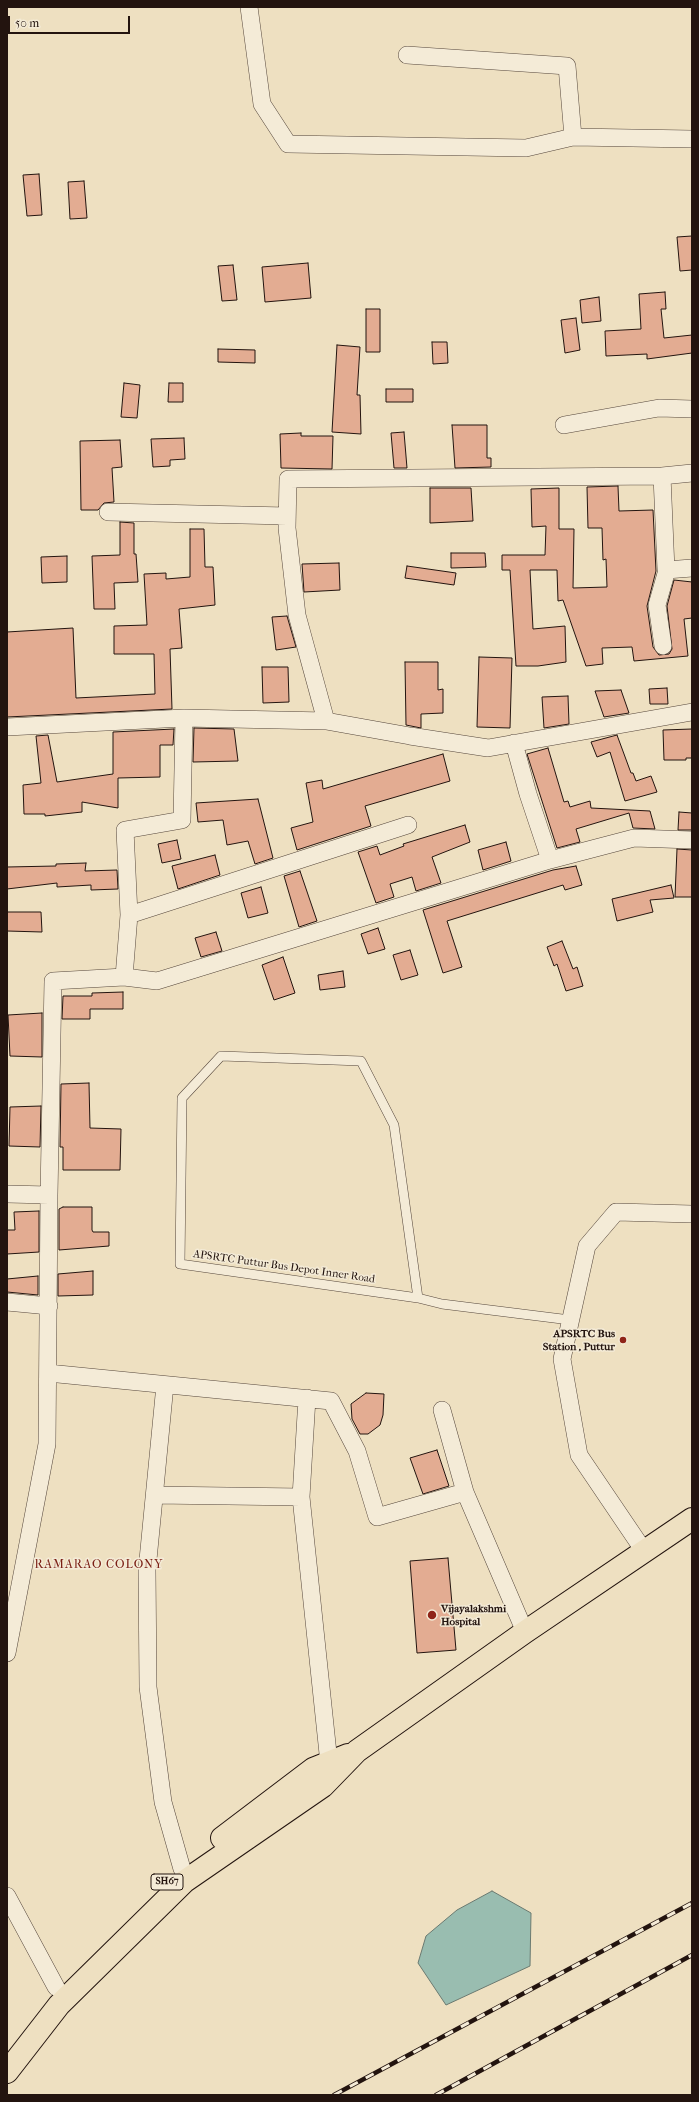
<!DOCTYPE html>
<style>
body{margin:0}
#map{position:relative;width:699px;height:2102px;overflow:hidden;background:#eee0c1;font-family:"IM FELL French Canon",serif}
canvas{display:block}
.frame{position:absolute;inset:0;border:8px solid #23140f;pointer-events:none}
.scale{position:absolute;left:8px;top:16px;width:122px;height:18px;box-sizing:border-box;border:2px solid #23140f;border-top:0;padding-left:5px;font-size:12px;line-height:14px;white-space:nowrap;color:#23140f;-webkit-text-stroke:3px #f4ebd7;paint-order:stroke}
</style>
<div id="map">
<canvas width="699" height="2102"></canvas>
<div class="frame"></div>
<div class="scale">50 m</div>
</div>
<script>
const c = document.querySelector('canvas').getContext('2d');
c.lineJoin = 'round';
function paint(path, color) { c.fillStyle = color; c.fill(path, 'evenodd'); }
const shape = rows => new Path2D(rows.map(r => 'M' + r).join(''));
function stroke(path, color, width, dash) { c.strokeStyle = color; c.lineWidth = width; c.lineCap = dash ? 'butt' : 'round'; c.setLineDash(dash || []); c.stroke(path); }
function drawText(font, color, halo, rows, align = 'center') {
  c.font = font + ' "IM FELL French Canon",serif'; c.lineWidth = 3; c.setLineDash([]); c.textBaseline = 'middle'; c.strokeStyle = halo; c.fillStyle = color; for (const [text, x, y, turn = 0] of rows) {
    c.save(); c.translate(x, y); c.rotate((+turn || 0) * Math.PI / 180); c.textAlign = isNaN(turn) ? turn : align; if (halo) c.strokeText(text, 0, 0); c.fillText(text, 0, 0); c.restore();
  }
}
const water = shape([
 [492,1891,531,1913,530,1966,446,2005,418,1963,426,1936,457,1910,492,1891]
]);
paint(water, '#99bdb0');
stroke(water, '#6a7970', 1);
const building = shape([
 [39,174,42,215,27,216,23,175,39,174],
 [84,181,87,218,70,219,68,182,84,181],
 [692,236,692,270,680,271,677,237,692,236],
 [308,263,311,298,265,302,262,267,308,263],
 [233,265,237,300,222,301,218,266,233,265],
 [665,292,666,309,661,309,664,338,692,335,692,353,647,359,647,354,606,356,605,331,641,329,639,294,665,292],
 [599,297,601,321,582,323,580,300,599,297],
 [366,309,380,309,380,352,366,352,366,309],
 [576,318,580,350,565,353,561,320,576,318],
 [432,342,447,342,448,363,433,364,432,342],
 [337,345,360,347,357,395,360,395,361,434,332,432,337,345],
 [218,349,255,350,255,363,218,362,218,349],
 [124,383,140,385,137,418,121,417,124,383],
 [169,383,183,383,183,402,168,402,169,383],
 [386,389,413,389,413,402,386,402,386,389],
 [452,425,487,425,487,458,491,458,491,467,455,468,452,425],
 [404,432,407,468,394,468,391,433,404,432],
 [301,433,301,436,333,436,332,469,281,468,280,434,301,433],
 [184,438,185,459,170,460,170,466,153,467,151,439,184,438],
 [120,440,122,467,112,468,114,502,104,503,98,510,81,510,80,441,120,440],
 [618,486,619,511,653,510,656,571,647,606,653,647,659,655,669,654,672,649,667,606,674,580,692,582,692,618,684,619,688,656,634,661,632,647,602,648,603,664,586,666,563,600,558,601,557,570,530,570,533,629,565,626,566,662,538,666,516,666,510,570,502,570,502,555,545,555,546,526,532,527,531,489,559,488,559,529,574,529,573,588,607,587,606,559,603,560,602,528,588,528,587,487,618,486],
 [430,488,471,488,473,521,430,523,430,488],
 [120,522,134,523,134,554,136,554,138,582,114,583,115,609,94,609,92,556,120,555,120,522],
 [190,529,204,529,205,567,213,567,215,605,179,609,182,648,170,649,172,709,7,717,7,632,73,628,76,698,155,694,154,654,114,654,114,626,147,625,144,574,166,573,166,579,190,577,190,529],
 [451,553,485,553,486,567,451,568,451,553],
 [67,556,67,582,42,583,41,557,67,556],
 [339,563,340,590,304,592,302,564,339,563],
 [407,566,456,573,454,585,405,578,407,566],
 [287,616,296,647,276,650,272,617,287,616],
 [479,657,512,658,510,728,477,727,479,657],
 [405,662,438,662,438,690,443,689,443,713,421,714,421,728,406,725,405,662],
 [262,667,288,667,289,702,263,703,262,667],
 [667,688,668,704,650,704,649,689,667,688],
 [621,690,629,713,604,717,595,691,621,690],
 [568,696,569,724,544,728,542,697,568,696],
 [194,728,234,729,238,761,193,762,194,728],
 [174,729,173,745,160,745,160,777,118,778,118,808,82,802,82,812,45,816,45,814,24,814,23,785,41,783,36,736,48,735,57,782,113,774,113,732,174,729],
 [692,729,692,758,686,758,686,760,664,760,663,730,692,729],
 [617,735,631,773,633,773,636,781,651,776,657,792,625,801,610,752,597,757,591,742,617,735],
 [548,748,564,802,568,801,570,807,590,801,591,808,650,811,655,829,633,828,629,813,576,829,580,842,557,848,527,754,548,748],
 [443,754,450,781,365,806,371,826,297,850,291,828,313,822,306,783,322,780,323,789,443,754],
 [258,799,273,858,255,864,248,841,227,845,223,820,198,822,196,803,258,799],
 [679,812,692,813,692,830,678,830,679,812],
 [465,825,470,842,432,857,441,883,416,891,412,877,390,884,394,897,376,903,358,852,377,846,380,855,404,846,403,844,465,825],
 [177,840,181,859,162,863,158,844,177,840],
 [506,842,511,861,483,870,478,850,506,842],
 [677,849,692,850,692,897,675,897,677,849],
 [215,855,220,875,178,889,172,866,215,855],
 [86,863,85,871,117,870,118,889,91,890,91,885,57,887,57,883,7,889,7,867,56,866,56,864,86,863],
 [576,866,582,885,565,890,563,885,447,921,462,967,443,973,423,910,553,870,576,866],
 [300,871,317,921,299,927,284,876,300,871],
 [671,885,674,898,650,900,653,912,617,921,612,899,671,885],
 [261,887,268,913,248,918,241,893,261,887],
 [7,912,41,912,42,932,7,931,7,912],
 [378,928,385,949,368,954,361,934,378,928],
 [216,932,222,951,201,957,195,938,216,932],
 [562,941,573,969,577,967,583,986,566,991,557,964,554,966,547,947,562,941],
 [410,950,418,975,401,980,393,955,410,950],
 [283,957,295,993,274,1000,262,965,283,957],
 [343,971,345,987,320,990,318,975,343,971],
 [123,992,123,1009,90,1009,90,1019,62,1019,63,996,92,996,92,993,123,992],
 [42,1013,42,1057,10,1056,8,1015,42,1013],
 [89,1083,90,1128,121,1129,120,1170,63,1170,63,1147,60,1147,61,1084,89,1083],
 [41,1106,40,1147,9,1146,10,1107,41,1106],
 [63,1207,92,1207,92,1230,93,1232,109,1232,109,1246,59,1250,59,1209,63,1207],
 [39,1211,39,1252,7,1254,7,1230,15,1230,14,1212,39,1211],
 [93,1271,93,1295,58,1296,58,1274,93,1271],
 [38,1276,38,1295,7,1292,7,1279,38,1276],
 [366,1393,384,1394,383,1415,380,1425,368,1434,360,1434,352,1419,351,1404,366,1393],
 [437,1450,449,1486,423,1494,410,1458,437,1450],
 [448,1558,456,1650,417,1653,410,1561,448,1558]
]);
paint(building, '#e3ac92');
stroke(building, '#23140f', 1);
const service = shape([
 [418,1298,180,1264,182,1098,221,1056,361,1061,394,1125,418,1298,442,1304,570,1320]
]);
const minor = shape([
 [249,7,262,104,288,144,526,148,573,137,692,139],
 [407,55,567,66,573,137],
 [564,425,659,408,692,409],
 [692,473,662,476,666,570,692,568],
 [108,512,287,516],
 [663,646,657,605,667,570],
 [326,721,297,615,287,528,288,479,662,476],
 [7,727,184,718,326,721,410,736,488,748,692,712],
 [514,743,528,794,550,860,634,838,692,840],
 [129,915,408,825],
 [124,977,157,981,550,860],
 [7,1194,49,1195],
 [7,1302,49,1306],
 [48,1373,331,1401,357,1451,377,1517,465,1492],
 [165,1385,147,1570,148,1687,163,1802,182,1869],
 [307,1398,301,1497,329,1763],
 [442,1410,465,1492,525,1632],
 [155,1495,301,1497],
 [644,1551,579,1455,562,1359,587,1246,616,1212,692,1214],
 [7,1653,47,1444,49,1195,53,981,124,977,129,915,125,830,182,820,184,718],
 [7,1896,56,1987]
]);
const primary = shape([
 [222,1838,313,1769,348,1755],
 [7,2072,59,2005,185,1881,323,1786,357,1751,525,1632,692,1519]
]);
stroke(service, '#56473c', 10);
stroke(minor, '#56473c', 18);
stroke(primary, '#23140f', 24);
stroke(service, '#f4ebd7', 9);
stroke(minor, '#f4ebd7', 17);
stroke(primary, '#eee0c1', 22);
const rail = shape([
 [334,2095,692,1903],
 [436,2095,692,1955]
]);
stroke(rail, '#23140f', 4.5);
stroke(rail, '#f4ebd7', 3, [9]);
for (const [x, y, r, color] of [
 [623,1340,4,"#8f2418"],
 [432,1615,5,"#8f2418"]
]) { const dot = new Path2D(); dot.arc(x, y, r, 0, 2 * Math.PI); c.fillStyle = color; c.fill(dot); stroke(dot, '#f4ebd7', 1.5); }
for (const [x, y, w] of [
 [167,1882,32]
]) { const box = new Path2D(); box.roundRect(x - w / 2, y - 8, w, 16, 3); c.fillStyle = '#f4ebd7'; c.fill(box); stroke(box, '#23140f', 1); }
drawText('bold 10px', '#23140f', null, [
 ["SH67",167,1882]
]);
drawText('11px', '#23140f', '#f4ebd7', [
 ["APSRTC Puttur Bus Depot Inner Road",284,1267,8]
]);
drawText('bold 11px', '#23140f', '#f4ebd7', [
 ["APSRTC Bus",615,1334],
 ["Station , Puttur",615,1347],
 ["Vijayalakshmi",441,1609,"left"],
 ["Hospital",441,1622,"left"]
], 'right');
c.letterSpacing = '1px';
drawText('12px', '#7a1f14', '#f4ebd7', [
 ["RAMARAO COLONY",99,1565]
]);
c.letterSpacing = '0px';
</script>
